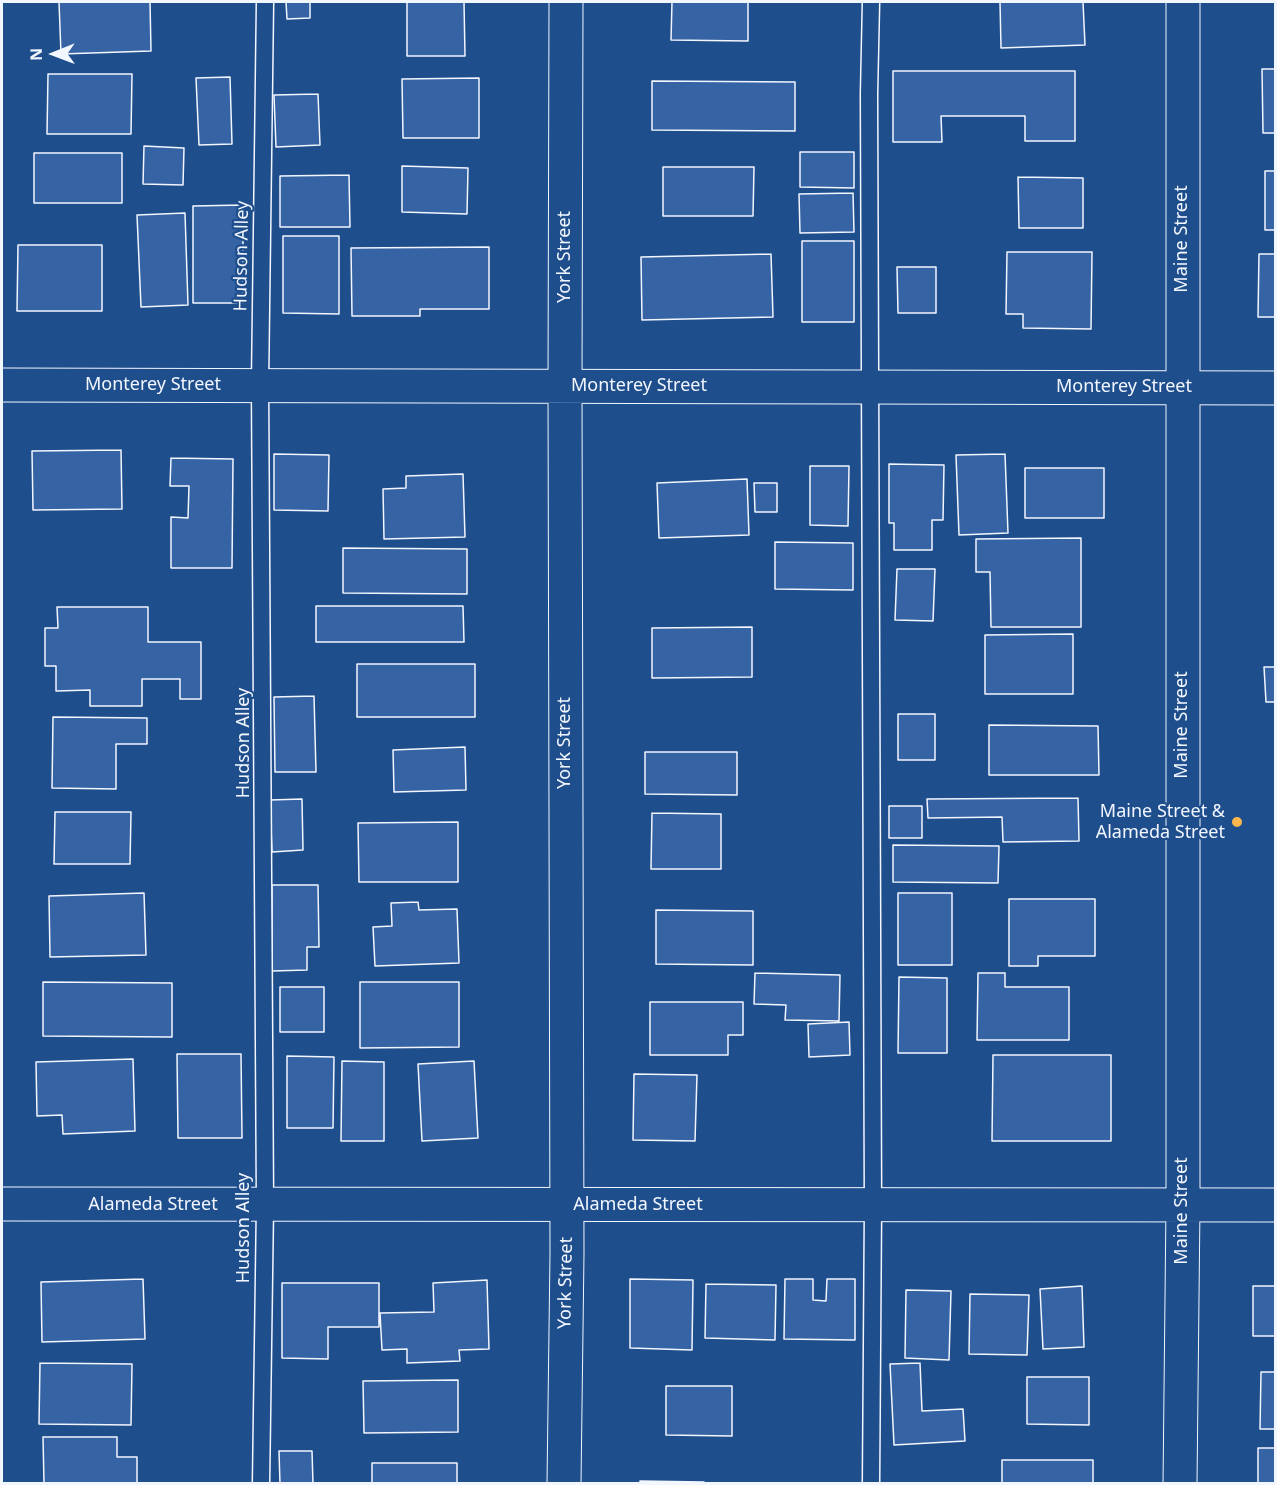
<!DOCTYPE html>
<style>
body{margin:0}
#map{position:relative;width:1277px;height:1485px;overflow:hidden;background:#1f4e8c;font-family:"Noto Sans",sans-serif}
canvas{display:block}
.frame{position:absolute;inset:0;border:3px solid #f2f6ff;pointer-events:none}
.north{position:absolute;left:24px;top:24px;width:60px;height:60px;-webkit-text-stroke:4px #1f4e8c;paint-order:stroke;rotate:269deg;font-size:16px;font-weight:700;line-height:24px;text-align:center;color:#f2f6ff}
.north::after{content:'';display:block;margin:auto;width:21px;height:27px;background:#f2f6ff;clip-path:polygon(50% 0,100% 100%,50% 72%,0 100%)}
</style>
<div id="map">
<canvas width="1277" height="1485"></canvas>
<div class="frame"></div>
<div class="north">N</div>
</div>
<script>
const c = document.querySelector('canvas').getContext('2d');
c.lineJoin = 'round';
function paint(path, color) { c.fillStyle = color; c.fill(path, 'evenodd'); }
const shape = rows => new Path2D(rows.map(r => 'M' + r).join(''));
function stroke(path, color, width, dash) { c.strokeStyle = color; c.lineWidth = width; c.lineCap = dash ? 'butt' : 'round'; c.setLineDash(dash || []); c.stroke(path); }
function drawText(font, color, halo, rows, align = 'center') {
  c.font = font + ' "Noto Sans",sans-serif'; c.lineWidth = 4.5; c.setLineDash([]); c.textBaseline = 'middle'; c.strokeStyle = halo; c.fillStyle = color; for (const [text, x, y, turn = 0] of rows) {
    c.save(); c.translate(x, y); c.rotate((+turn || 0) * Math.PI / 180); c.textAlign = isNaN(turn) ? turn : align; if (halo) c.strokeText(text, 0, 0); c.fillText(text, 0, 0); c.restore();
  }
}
const building = shape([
 [59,2,150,2,151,51,61,54,59,2],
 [286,2,310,2,310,18,287,19,286,2],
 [407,2,464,2,465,56,407,56,407,2],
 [672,2,748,2,748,41,671,40,672,2],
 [1000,2,1083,2,1085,45,1001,48,1000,2],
 [1262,69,1276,69,1276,133,1263,133,1262,69],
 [893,71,1075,71,1075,141,1025,141,1025,116,941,116,942,142,893,142,893,71],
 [48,74,132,74,131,134,47,134,48,74],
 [230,77,232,144,199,145,196,78,230,77],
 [479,78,479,138,403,138,402,79,479,78],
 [652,81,795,82,795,131,652,130,652,81],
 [318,94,320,145,276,147,274,95,318,94],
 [144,146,184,148,183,185,143,184,144,146],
 [800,152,854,152,854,188,800,187,800,152],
 [34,153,122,153,122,203,34,203,34,153],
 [402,166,468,168,467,214,402,212,402,166],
 [663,167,754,167,753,216,663,216,663,167],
 [1265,171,1276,171,1276,230,1265,230,1265,171],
 [349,175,350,227,280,227,280,176,349,175],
 [1018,177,1083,178,1083,228,1019,228,1018,177],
 [853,193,854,232,800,233,799,194,853,193],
 [243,205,243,303,193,303,193,206,243,205],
 [185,213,188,305,141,307,137,215,185,213],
 [283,236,339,236,339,314,283,313,283,236],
 [802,241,854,241,854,322,802,322,802,241],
 [18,245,102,245,102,311,17,311,18,245],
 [489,247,489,309,420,309,420,316,352,316,351,248,489,247],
 [1007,252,1092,252,1091,329,1023,328,1023,314,1006,314,1007,252],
 [771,254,773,317,642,320,641,257,771,254],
 [1259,254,1276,254,1276,317,1258,317,1259,254],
 [897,267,936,267,936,313,898,313,897,267],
 [121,450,122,509,33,510,32,451,121,450],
 [274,454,329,455,328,511,274,510,274,454],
 [1005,454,1008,533,959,535,956,455,1005,454],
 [171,458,233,459,232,568,171,568,171,517,188,518,189,486,170,486,171,458],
 [889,464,944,465,943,520,932,520,932,550,894,550,894,523,889,523,889,464],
 [810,466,849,466,848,526,810,525,810,466],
 [1025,468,1104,468,1104,518,1025,518,1025,468],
 [463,474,465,537,384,539,383,489,406,488,406,476,463,474],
 [747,479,749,535,659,538,657,483,747,479],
 [754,483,777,483,777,512,755,512,754,483],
 [1081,538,1081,627,991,627,990,572,976,572,976,539,1081,538],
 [775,542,853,543,853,590,775,589,775,542],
 [343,548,467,549,467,594,343,593,343,548],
 [897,569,935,569,933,621,895,620,897,569],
 [316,606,463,606,464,642,316,642,316,606],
 [57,607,148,607,148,642,201,642,201,699,180,699,180,679,142,679,142,706,90,706,90,690,56,691,56,666,45,666,45,628,58,628,57,607],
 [752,627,752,677,652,678,652,628,752,627],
 [1073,634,1073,694,985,694,985,635,1073,634],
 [357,664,475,664,475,717,357,717,357,664],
 [1264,667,1276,667,1276,702,1266,702,1264,667],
 [314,696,316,772,275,772,274,697,314,696],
 [898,714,935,714,935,760,898,760,898,714],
 [53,717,147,718,147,744,116,744,116,789,52,788,53,717],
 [989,725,1098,726,1099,775,989,775,989,725],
 [465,747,466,790,394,792,393,750,465,747],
 [645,752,737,752,737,795,645,794,645,752],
 [1078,798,1079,841,1003,842,1002,817,928,818,927,799,1078,798],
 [302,799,303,850,272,852,270,800,302,799],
 [889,806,922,806,922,838,889,838,889,806],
 [55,812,131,812,130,864,54,864,55,812],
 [652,813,721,814,721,869,651,869,652,813],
 [458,822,458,882,359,882,358,823,458,822],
 [893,845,999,846,998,883,893,882,893,845],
 [272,885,318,885,319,947,307,947,307,970,272,971,272,885],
 [144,893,146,955,50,957,49,896,144,893],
 [898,893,952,893,952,965,898,965,898,893],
 [1009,899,1095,899,1095,956,1038,956,1038,966,1009,966,1009,899],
 [418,902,419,910,457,909,459,963,375,966,373,927,392,926,391,903,418,902],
 [656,910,753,911,753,965,656,964,656,910],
 [755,973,840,975,839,1021,785,1020,786,1005,754,1004,755,973],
 [978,973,1005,973,1005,987,1069,987,1069,1040,977,1040,978,973],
 [899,977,947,978,947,1053,898,1053,899,977],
 [43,982,172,983,172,1037,43,1036,43,982],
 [360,982,459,982,459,1047,360,1048,360,982],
 [280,987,324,987,324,1032,280,1032,280,987],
 [650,1002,743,1002,743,1035,728,1035,728,1055,650,1055,650,1002],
 [849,1022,850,1055,809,1057,808,1024,849,1022],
 [177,1054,241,1054,242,1138,178,1138,177,1054],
 [993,1055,1111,1055,1111,1141,992,1141,993,1055],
 [287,1056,334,1057,333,1128,287,1128,287,1056],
 [133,1059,135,1131,63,1134,62,1115,37,1116,36,1062,133,1059],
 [342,1061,384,1062,384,1141,341,1141,342,1061],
 [474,1061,478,1138,422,1141,418,1064,474,1061],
 [634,1074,697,1075,695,1141,633,1140,634,1074],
 [143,1279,145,1339,42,1342,41,1282,143,1279],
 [630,1279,693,1280,692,1350,630,1348,630,1279],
 [785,1279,813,1279,813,1300,826,1301,827,1279,855,1279,855,1340,784,1339,785,1279],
 [487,1280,489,1349,459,1350,460,1361,407,1363,407,1349,382,1350,380,1313,434,1312,433,1283,487,1280],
 [282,1283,379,1283,379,1327,328,1327,328,1359,282,1358,282,1283],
 [706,1284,776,1285,775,1340,705,1338,706,1284],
 [1082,1286,1084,1347,1043,1349,1040,1289,1082,1286],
 [1253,1286,1276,1286,1276,1336,1253,1336,1253,1286],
 [906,1290,951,1291,949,1360,905,1358,906,1290],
 [970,1294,1029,1295,1027,1355,969,1354,970,1294],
 [40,1363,132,1364,131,1425,39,1424,40,1363],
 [920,1363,922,1411,963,1409,965,1441,894,1445,890,1364,920,1363],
 [1261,1372,1276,1372,1276,1429,1260,1429,1261,1372],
 [1027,1377,1089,1377,1089,1425,1027,1424,1027,1377],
 [458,1380,458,1432,364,1433,363,1381,458,1380],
 [666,1386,732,1386,732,1436,666,1435,666,1386],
 [43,1437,117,1437,117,1457,137,1457,137,1484,44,1484,43,1437],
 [1258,1448,1276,1448,1276,1484,1258,1484,1258,1448],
 [279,1451,312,1451,313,1484,280,1484,279,1451],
 [1002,1460,1093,1460,1093,1484,1002,1484,1002,1460],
 [372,1463,457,1463,457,1484,372,1484,372,1463],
 [640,1481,704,1482,704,1484,640,1484,640,1481]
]);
paint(building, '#3563a3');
stroke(building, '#f2f6ff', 1.5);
const service = shape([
 [871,2,869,94,873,1206,871,1484],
 [261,1484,265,1205,260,384,265,2]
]);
const minor = shape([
 [2,385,1276,388],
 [564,1484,567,1253,565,386,566,2]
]);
const tertiary = shape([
 [2,1204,1276,1205],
 [1180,1484,1183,1205,1183,2]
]);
stroke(service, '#f2f6ff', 19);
stroke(minor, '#f2f6ff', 35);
stroke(tertiary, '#f2f6ff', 35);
stroke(service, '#1f4e8c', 16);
stroke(minor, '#1f4e8c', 33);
stroke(tertiary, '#1f4e8c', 33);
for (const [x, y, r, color] of [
 [1237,822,6,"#ffb74d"]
]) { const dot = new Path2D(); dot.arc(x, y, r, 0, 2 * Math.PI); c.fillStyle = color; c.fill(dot); stroke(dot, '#1f4e8c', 2); }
drawText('18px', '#f2f6ff', '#1f4e8c', [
 ["Maine Street",1182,239,-90],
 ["Hudson Alley",242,256,-89],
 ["York Street",565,257,-90],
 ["Monterey Street",153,385],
 ["Monterey Street",639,386],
 ["Monterey Street",1124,387],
 ["Maine Street",1182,725,-90],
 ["Hudson Alley",244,743,-90],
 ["York Street",565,743,-90],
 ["Alameda Street",153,1205],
 ["Alameda Street",638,1205],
 ["Maine Street",1182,1211,-90],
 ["Hudson Alley",244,1228,-90],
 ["York Street",566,1283,-89]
]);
drawText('18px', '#f2f6ff', '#1f4e8c', [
 ["Maine Street &",1225,812],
 ["Alameda Street",1225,833]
], 'right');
</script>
